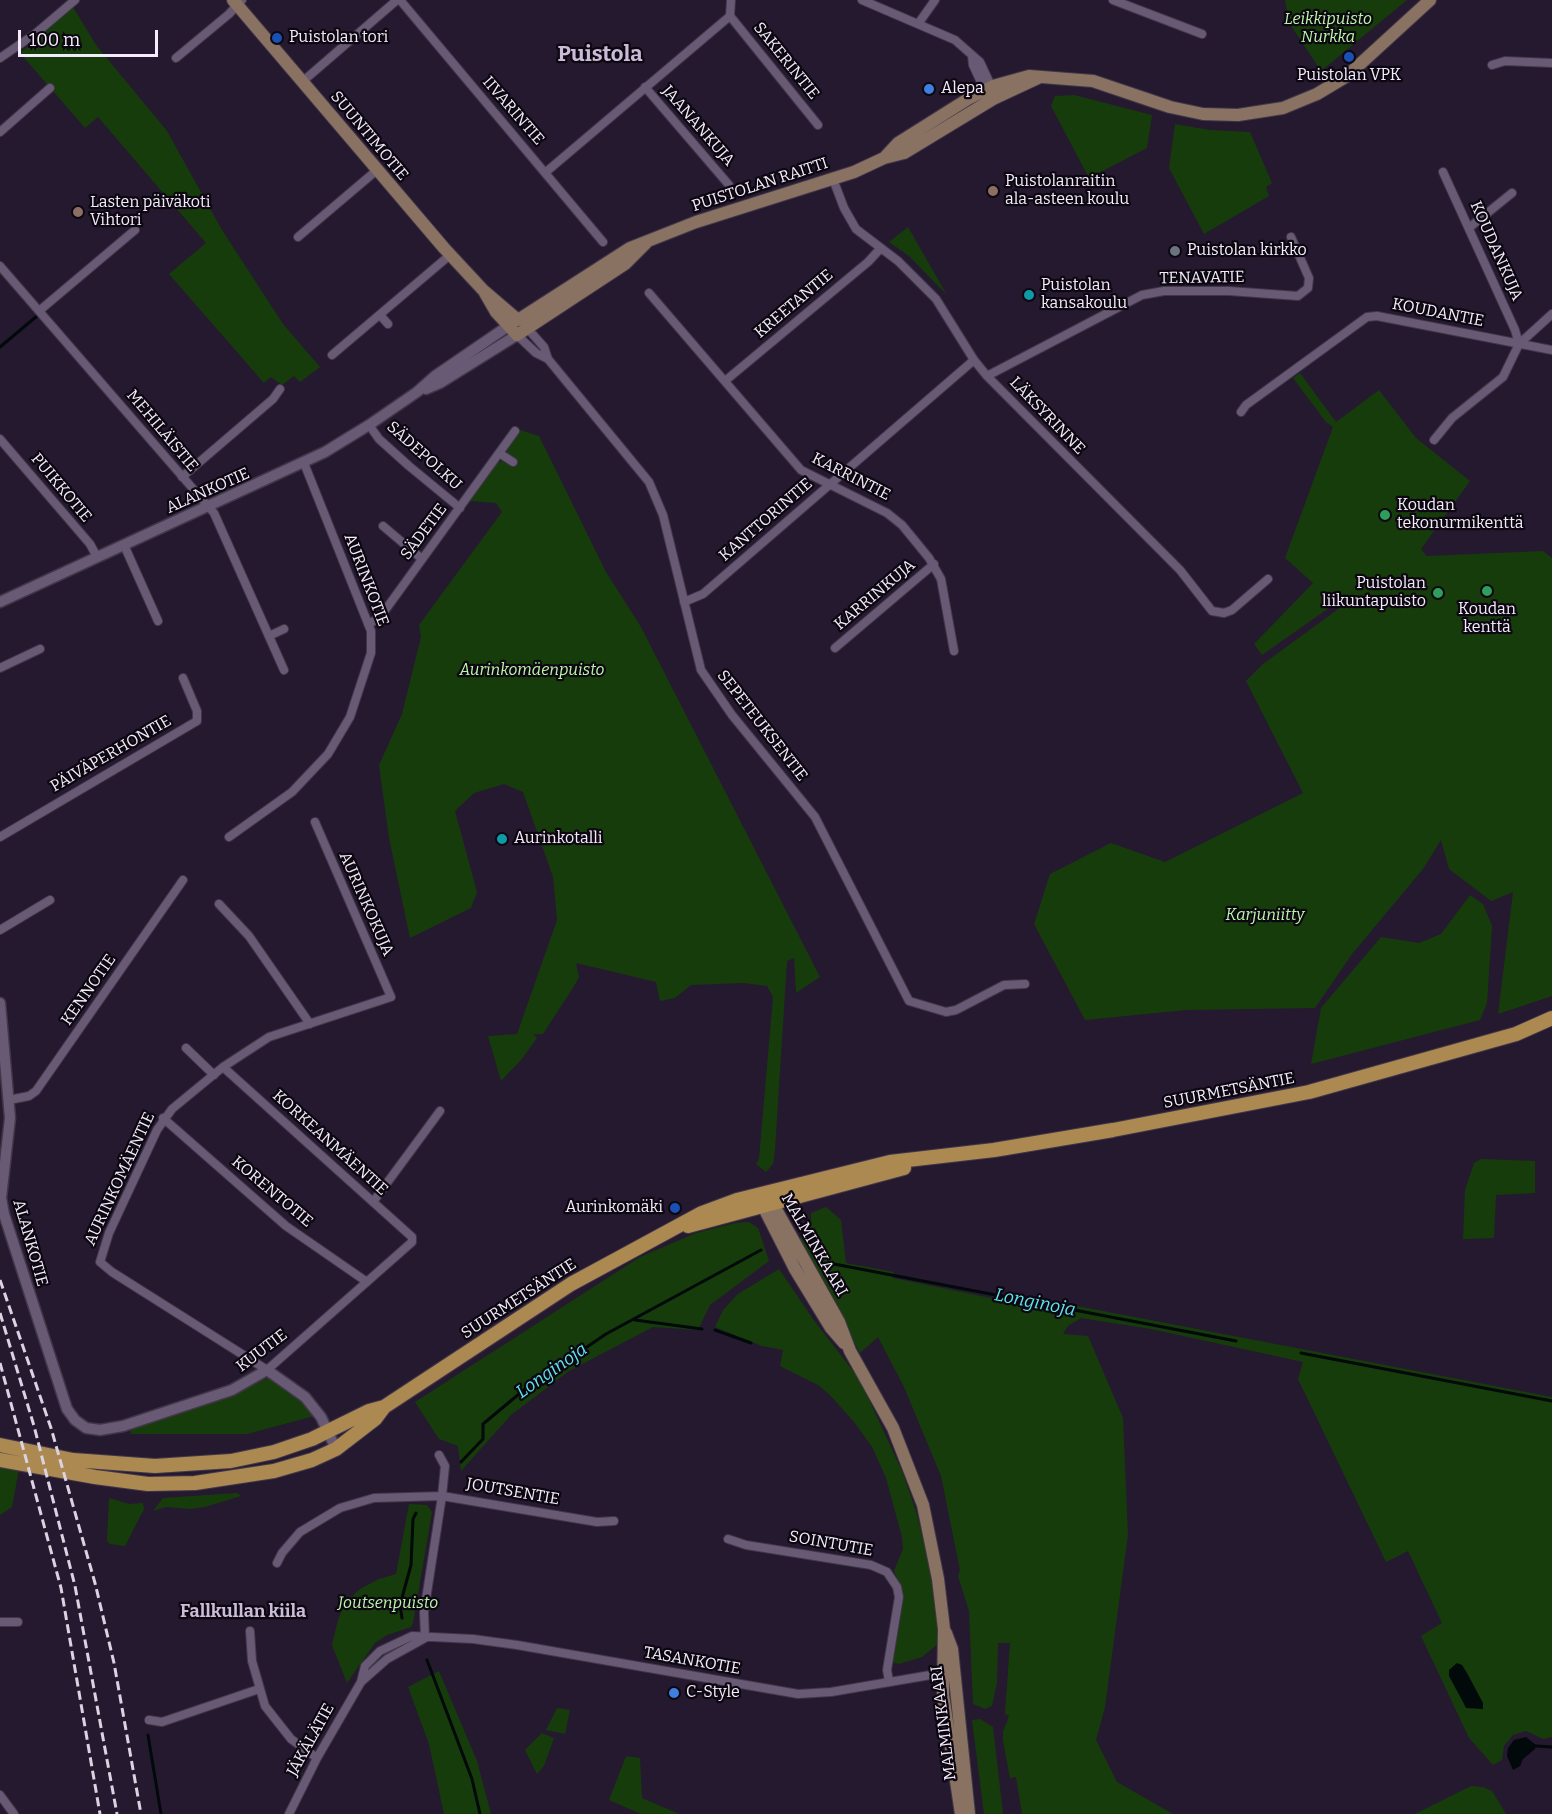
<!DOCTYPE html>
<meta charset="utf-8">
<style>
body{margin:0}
#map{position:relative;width:1552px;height:1814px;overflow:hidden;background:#25192f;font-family:Bitter,serif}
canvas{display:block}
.scale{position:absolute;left:18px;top:30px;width:140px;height:27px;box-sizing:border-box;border:3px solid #f4ecfb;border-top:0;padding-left:8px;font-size:18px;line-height:21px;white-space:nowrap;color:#f4ecfb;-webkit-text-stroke:4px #0c0710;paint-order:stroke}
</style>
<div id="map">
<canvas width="1552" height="1814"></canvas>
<div class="scale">100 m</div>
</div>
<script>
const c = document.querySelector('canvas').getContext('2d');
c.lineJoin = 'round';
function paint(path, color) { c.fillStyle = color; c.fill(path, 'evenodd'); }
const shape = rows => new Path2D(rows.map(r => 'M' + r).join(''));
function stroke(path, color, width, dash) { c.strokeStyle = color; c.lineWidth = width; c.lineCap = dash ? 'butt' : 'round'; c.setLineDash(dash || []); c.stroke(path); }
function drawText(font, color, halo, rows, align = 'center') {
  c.font = font + ' Bitter,serif'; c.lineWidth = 4.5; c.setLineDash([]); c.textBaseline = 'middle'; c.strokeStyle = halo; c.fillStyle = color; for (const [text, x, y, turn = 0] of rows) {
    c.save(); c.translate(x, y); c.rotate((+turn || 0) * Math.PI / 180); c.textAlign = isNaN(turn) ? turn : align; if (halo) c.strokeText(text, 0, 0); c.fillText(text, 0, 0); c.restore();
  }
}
paint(shape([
 [1285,0,1407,0,1321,71,1290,24],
 [73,7,96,45,167,131,222,230,283,324,320,367,300,382,294,376,282,385,271,377,264,383,169,274,206,243,98,117,85,128,20,53],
 [1074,95,1152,115,1147,148,1089,178,1051,106,1055,96],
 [1175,124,1210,130,1250,132,1272,183,1266,187,1269,196,1204,234,1169,168],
 [908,227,947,295,909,256,889,242],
 [1300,373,1336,422,1379,390,1416,438,1470,481,1421,549,1427,556,1543,551,1552,558,1552,996,1498,1014,1513,892,1491,901,1449,869,1441,840,1423,869,1352,954,1315,1008,1186,1010,1085,1020,1034,924,1050,874,1111,843,1165,862,1303,793,1246,681,1263,664,1341,607,1336,603,1262,655,1254,644,1313,583,1285,558,1333,427,1326,422,1293,378],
 [520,430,539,436,606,572,641,627,820,977,796,993,794,958,787,961,775,1150,773,1164,766,1172,756,1164,759,1159,773,997,767,986,744,983,691,985,675,998,660,1001,656,982,576,963,579,977,576,983,543,1034,533,1034,537,1038,521,1060,501,1081,488,1036,517,1034,557,920,553,877,523,792,504,784,474,793,455,811,477,892,471,908,410,938,389,838,379,765,402,714,421,637,419,625,502,512,496,503,469,501,497,463,502,461,512,467,516,462,507,452,508,448],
 [1470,895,1483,904,1492,926,1487,1003,1480,1020,1311,1064,1321,1008,1381,937,1419,943,1441,934],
 [1481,1159,1535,1161,1535,1193,1496,1195,1494,1238,1463,1239,1465,1190,1474,1163],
 [826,1207,841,1220,846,1263,894,1272,893,1278,1049,1310,1051,1301,1552,1397,1552,1737,1543,1739,1526,1731,1513,1735,1504,1746,1502,1760,1493,1765,1469,1738,1421,1636,1442,1623,1408,1551,1386,1562,1298,1379,1303,1362,1151,1329,1081,1318,1068,1326,1063,1334,1088,1336,1123,1418,1128,1535,1105,1707,1096,1740,1117,1782,1173,1814,1022,1814,1016,1777,1010,1778,1003,1741,1003,1732,1009,1716,1005,1714,1010,1643,998,1643,997,1682,992,1706,985,1709,973,1704,969,1611,958,1576,960,1570,941,1476,904,1387,878,1337,860,1353,798,1241,811,1226,811,1213],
 [749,1222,758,1228,769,1261,710,1305,698,1330,653,1327,569,1371,511,1415,461,1471,458,1446,439,1439,415,1402,640,1257,696,1233,735,1223],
 [779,1269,813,1319,860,1380,902,1471,916,1511,929,1564,938,1633,938,1644,922,1657,899,1664,893,1662,904,1596,894,1571,903,1549,902,1537,886,1478,872,1447,854,1422,830,1395,818,1385,780,1366,783,1350,762,1346,715,1327,723,1310,738,1294],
 [268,1378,274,1378,301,1399,314,1416,247,1434,131,1434,130,1429,220,1399],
 [0,1466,19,1469,12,1507,0,1515],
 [237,1493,241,1496,205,1507,190,1509,166,1507,153,1511,163,1498],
 [109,1498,129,1504,143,1503,144,1509,125,1546,110,1544,107,1541],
 [409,1504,427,1505,432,1512,413,1623,411,1627,387,1635,375,1643,347,1683,332,1645,338,1620,345,1603,360,1589,379,1579,396,1574],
 [439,1671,477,1761,491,1814,444,1814,429,1744,408,1687],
 [557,1708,570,1710,565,1734,546,1730],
 [980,1719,993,1727,1003,1814,984,1814,972,1720],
 [542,1733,554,1738,544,1766,537,1774,525,1750],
 [626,1756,640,1758,642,1798,679,1814,641,1814,609,1800],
 [1471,1786,1483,1787,1492,1791,1506,1814,1415,1814]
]), '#173c0b');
paint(shape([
 [1457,1663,1462,1665,1467,1673,1483,1703,1483,1709,1466,1708,1463,1702,1449,1676,1449,1670],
 [1526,1737,1536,1745,1535,1749,1523,1759,1520,1766,1513,1770,1507,1756,1508,1748,1514,1740]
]), '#01090a');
stroke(shape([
 [0,347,37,316],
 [834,1264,1236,1341],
 [635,1320,702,1329],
 [715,1330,751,1343],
 [1301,1353,1552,1401],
 [461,1462,483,1439,483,1424,525,1389,606,1334,761,1250],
 [402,1618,400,1605,411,1565,413,1519,416,1513],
 [427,1660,472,1779,480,1814],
 [148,1735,161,1814],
 [1536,1746,1552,1747]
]), '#01090a', 3);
const minor = shape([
 [400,0,603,242],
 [862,0,955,40,980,62,993,90],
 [1113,0,1202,34],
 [730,16,818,125],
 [918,24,935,0],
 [972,56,973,65,986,93],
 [0,58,35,34,75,0],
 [176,58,229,14,242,0],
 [1492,65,1505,61,1552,63],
 [302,82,397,0],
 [645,87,729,185],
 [0,132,50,88],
 [546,172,730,16,731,0],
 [1443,172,1515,330,1519,344],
 [833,179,844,208,856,229,898,261,936,299,974,360,987,376,1180,570,1212,611,1224,613,1232,610,1268,579],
 [1470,227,1512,193],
 [298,237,377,170],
 [0,266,214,513,284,670],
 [649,293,801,470,887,513,902,525,929,558,941,579,954,651],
 [39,311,135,230],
 [380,315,388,324],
 [527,328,544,347,548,359,649,482,663,515,701,670,732,715,815,817,909,1001,946,1012,956,1010,1004,985,1025,984],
 [517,335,536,353,548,359],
 [332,355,450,255],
 [987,376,1142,295,1164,291,1229,291,1298,296,1308,288,1309,278,1291,237],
 [725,381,868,262,880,249],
 [1241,412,1246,405,1367,317,1377,316,1552,350],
 [369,425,379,439,409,466,460,508],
 [0,439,90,544,97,557],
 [1434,440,1452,418,1503,377,1519,344,1552,314],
 [499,453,513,462],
 [182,477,273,399,280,389],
 [383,526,422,559],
 [124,545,158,621],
 [684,602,703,594,974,360],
 [368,624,378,619,386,609,515,431],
 [269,636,284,629],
 [835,648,934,564],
 [0,668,40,649],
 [0,837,197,721,197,711,183,678],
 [229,837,292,792,328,754,350,717,371,653,371,631,304,463],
 [219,904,249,936,310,1024],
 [0,930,50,900],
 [186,1048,214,1075],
 [223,1067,412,1237,412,1242,267,1370,112,1272,100,1262,109,1233,157,1130,172,1109,223,1067,269,1037,391,997,315,822],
 [9,1100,29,1096,36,1091,183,880],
 [163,1118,286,1226,367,1282],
 [373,1202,440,1111],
 [728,1539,746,1545,871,1565,887,1572,897,1587,899,1597,887,1670,889,1681],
 [277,1563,282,1553,300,1532,340,1508,374,1498,442,1496,445,1466,439,1455],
 [0,1622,18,1622],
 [250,1631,252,1661,265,1706,291,1739,317,1758],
 [425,1638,424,1612,442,1496,597,1522,614,1521],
 [361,1682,365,1666,380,1651,412,1636,473,1639,517,1645,798,1694,831,1692,948,1672],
 [149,1720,162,1722,259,1689],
 [0,1795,14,1814],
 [289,1814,317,1758,361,1682,387,1659,425,1638]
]);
const tertiary = shape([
 [426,389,440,383,517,335],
 [0,602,325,452,369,425,417,392,435,376,514,322],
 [0,1003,10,1118,1,1198,4,1214,67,1409,75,1420,86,1428,100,1430,123,1426,232,1390,267,1370,305,1397,321,1417,336,1449]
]);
const secondary = shape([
 [233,0,444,248,483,290,518,320,630,248,696,222,854,172,884,158,904,153,993,99,1038,78],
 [885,157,898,143,968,99,993,86,1029,76,1093,81,1170,107,1203,114,1238,115,1283,108,1317,94,1347,76,1430,0],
 [485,293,496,312,517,335,625,264,646,243],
 [764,1196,763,1206,795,1269,831,1328,844,1343],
 [769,1197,839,1322,850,1351,893,1428,923,1505,938,1579,944,1629,943,1695,961,1814],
 [946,1633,952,1649,969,1814]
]);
const primary = shape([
 [688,1226,904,1168],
 [0,1445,73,1460,155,1466,231,1461,274,1452,312,1439,369,1411,384,1407],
 [0,1460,95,1477,148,1484,195,1483,274,1471,312,1460,336,1449,375,1419,384,1407,571,1284,702,1213,737,1200,890,1162,994,1150,1113,1130,1309,1092,1516,1034,1552,1018]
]);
stroke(minor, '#413749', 10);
stroke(tertiary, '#413749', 13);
stroke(secondary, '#413749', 14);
stroke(primary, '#413749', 16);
stroke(minor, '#685a74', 8);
stroke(tertiary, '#685a74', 10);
stroke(secondary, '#8a7262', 12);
stroke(primary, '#ac8951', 14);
stroke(shape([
 [0,1280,51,1428,95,1583,114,1663,141,1814],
 [0,1313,34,1426,75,1586,117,1814],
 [0,1363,61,1588,100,1814]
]), '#dbd2e2', 3, [9, 4.5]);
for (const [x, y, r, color] of [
 [277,38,6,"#1a4fb4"],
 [1349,57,6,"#1a4fb4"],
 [929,89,6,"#3f7fe0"],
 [993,191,6,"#8d6e63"],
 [78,212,6,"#8d6e63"],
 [1175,251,6,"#6b7280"],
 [1029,295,6,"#0f9aa8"],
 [1385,515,6,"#2e9e5b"],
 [1487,591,6,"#2e9e5b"],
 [1438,593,6,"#2e9e5b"],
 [502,839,6,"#0f9aa8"],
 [675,1208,6,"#1a4fb4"],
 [674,1693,6,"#3f7fe0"]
]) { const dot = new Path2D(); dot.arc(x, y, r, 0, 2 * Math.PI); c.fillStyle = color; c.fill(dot); stroke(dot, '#0c0710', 2); }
drawText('italic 16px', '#bbf7ab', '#0c0710', [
 ["Leikkipuisto",1328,20],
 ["Nurkka",1328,38],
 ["Aurinkomäenpuisto",532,671],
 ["Karjuniitty",1265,916],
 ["Joutsenpuisto",388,1604]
]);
drawText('16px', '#f4ecfb', '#0c0710', [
 ["Puistolan tori",289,38],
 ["Puistolan VPK",1349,76,"center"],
 ["Alepa",941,89],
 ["Puistolanraitin",1005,182],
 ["ala-asteen koulu",1005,200],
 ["Lasten päiväkoti",90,203],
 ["Vihtori",90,221],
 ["Puistolan kirkko",1187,251],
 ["Puistolan",1041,286],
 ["kansakoulu",1041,304],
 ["Koudan",1397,506],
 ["tekonurmikenttä",1397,524],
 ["Puistolan",1426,584,"right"],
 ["liikuntapuisto",1426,602,"right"],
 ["Koudan",1487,610,"center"],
 ["kenttä",1487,628,"center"],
 ["Aurinkotalli",514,839],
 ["Aurinkomäki",663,1208,"right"],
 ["C-Style",686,1693]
], 'left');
drawText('16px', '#f4ecfb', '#0c0710', [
 ["SAKERINTIE",786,61,51],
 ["IIVARINTIE",513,111,49],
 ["JAANANKUJA",698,126,49],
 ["SUUNTIMOTIE",369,136,50],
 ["PUISTOLAN RAITTI",760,185,-18],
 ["KOUDANKUJA",1496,251,66],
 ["TENAVATIE",1202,278,-1],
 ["KREETANTIE",794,304,-40],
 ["KOUDANTIE",1438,313,11],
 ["LÄKSYRINNE",1047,416,46],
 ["MEHILÄISTIE",162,431,50],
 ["SÄDEPOLKU",424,456,42],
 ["KARRINTIE",851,477,27],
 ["PUIKKOTIE",61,488,50],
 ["ALANKOTIE",208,491,-24],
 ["KANTTORINTIE",766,520,-41],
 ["SÄDETIE",424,532,-53],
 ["AURINKOTIE",366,580,69],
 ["KARRINKUJA",875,595,-40],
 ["SEPETEUKSENTIE",762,726,52],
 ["PÄIVÄPERHONTIE",111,754,-30],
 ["AURINKOKUJA",366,904,66],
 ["KENNOTIE",89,990,-55],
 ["SUURMETSÄNTIE",1229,1091,-11],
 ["KORKEANMÄENTIE",330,1143,42],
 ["AURINKOMÄENTIE",120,1179,-65],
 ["KORENTOTIE",272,1192,40],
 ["ALANKOTIE",30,1243,74],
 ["MALMINKAARI",814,1245,60],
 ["SUURMETSÄNTIE",519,1299,-33],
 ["KUUTIE",262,1351,-37],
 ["JOUTSENTIE",513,1492,10],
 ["SOINTUTIE",831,1544,10],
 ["TASANKOTIE",692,1661,10],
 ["MALMINKAARI",944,1723,-97],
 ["JÄKÄLÄTIE",311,1740,-61]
]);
drawText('italic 18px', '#5ee4ef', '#0c0710', [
 ["Longinoja",1035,1303,11],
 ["Longinoja",552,1371,-35]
]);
drawText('bold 18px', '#cabbd9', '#0c0710', [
 ["Fallkullan kiila",243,1612]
]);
drawText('bold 22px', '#cabbd9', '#0c0710', [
 ["Puistola",600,55]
]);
</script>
